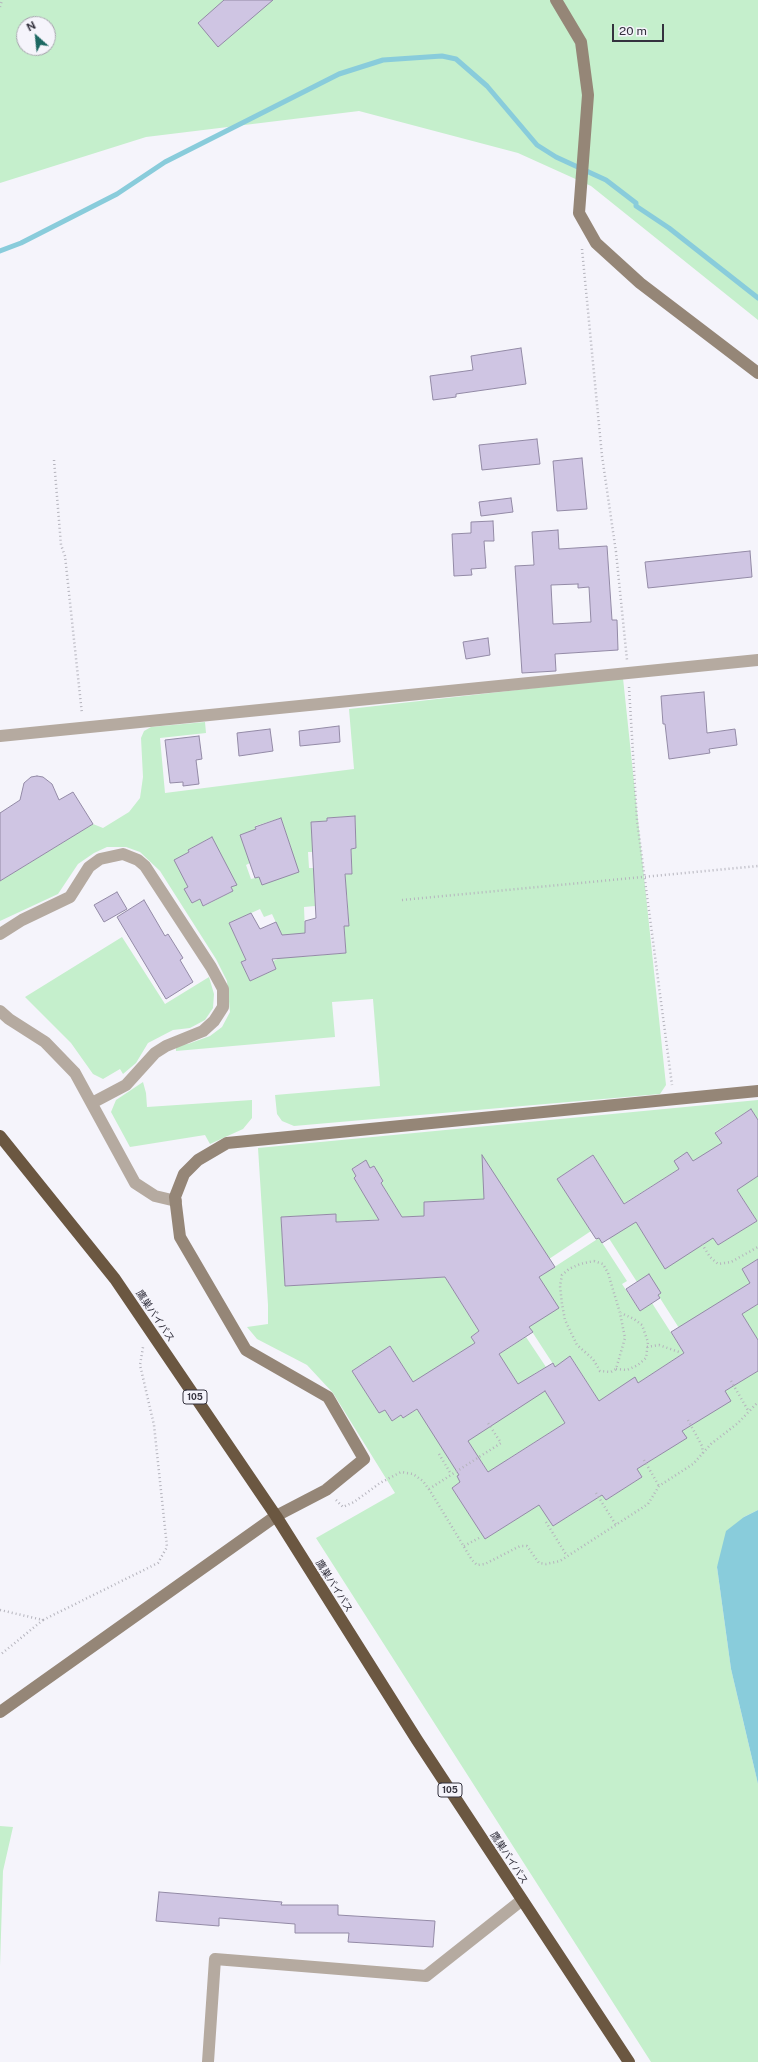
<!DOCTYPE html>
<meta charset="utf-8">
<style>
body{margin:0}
#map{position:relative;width:758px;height:2062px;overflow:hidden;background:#f5f4fb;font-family:"Public Sans",sans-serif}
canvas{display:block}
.north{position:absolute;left:16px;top:16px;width:40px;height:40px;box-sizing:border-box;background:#f5f4fb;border:1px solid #a8a6af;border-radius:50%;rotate:333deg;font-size:11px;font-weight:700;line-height:16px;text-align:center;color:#34323e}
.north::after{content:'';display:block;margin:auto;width:14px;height:18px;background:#1d6862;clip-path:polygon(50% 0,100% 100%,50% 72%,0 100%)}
.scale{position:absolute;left:612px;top:24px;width:52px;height:18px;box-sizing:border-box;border:2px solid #34323e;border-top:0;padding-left:5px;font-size:12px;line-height:14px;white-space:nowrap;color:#34323e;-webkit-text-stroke:3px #f5f4fb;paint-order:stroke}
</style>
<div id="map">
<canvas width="758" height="2062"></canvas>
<div class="north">N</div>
<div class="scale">20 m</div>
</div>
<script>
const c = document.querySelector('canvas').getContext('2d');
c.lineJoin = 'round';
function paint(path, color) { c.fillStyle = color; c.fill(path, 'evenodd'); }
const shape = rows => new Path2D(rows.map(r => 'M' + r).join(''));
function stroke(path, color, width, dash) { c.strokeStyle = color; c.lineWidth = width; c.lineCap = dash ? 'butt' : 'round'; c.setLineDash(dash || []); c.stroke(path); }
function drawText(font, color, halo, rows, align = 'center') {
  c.font = font + ' "Public Sans","Noto Sans JP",sans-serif'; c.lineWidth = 4; c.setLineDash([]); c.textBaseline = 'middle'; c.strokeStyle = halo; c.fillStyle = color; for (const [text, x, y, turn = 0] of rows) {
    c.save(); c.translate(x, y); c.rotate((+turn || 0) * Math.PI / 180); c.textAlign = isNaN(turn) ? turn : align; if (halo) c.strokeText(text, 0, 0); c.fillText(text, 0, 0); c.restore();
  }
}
paint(shape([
 [0,0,758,0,758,320,591,186,518,153,359,111,146,137,0,183],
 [24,24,48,24,48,48,24,48],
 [623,678,666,1085,660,1094,294,1126,282,1121,277,1114,275,1095,380,1086,373,999,332,1002,335,1037,176,1051,176,1045,188,1044,210,1036,222,1027,230,1012,227,981,216,959,160,871,140,852,126,847,107,847,94,853,78,864,58,894,0,921,0,881,93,824,103,828,129,812,140,798,143,777,141,738,144,731,151,727,205,722,206,733,160,738,165,793,354,769,349,709],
 [355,816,356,848,351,849,352,874,319,875,318,868,309,868,308,852,313,852,311,822,327,821,327,818],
 [281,818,291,848,259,877,251,879,246,865,250,863,241,835,256,829,255,826],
 [212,837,222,868,233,891,204,906,200,899,192,903,185,889,188,887,188,850],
 [325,892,325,895,347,894,349,925,344,926,346,953,301,957,299,934,305,933,304,907,315,906,314,893],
 [260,909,264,917,272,914,285,942,280,958,273,961,276,969,250,981,241,962,246,960,229,923],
 [122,937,165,1004,209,977,214,994,213,1008,205,1020,190,1028,173,1030,148,1043,136,1063,123,1074,120,1069,103,1079,93,1074,71,1043,25,997],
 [143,1082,146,1093,147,1107,252,1100,252,1118,243,1129,210,1144,205,1135,130,1147,111,1112,116,1100],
 [758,1100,758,1120,751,1109,715,1132,731,1157,693,1161,687,1153,679,1169,620,1206,618,1194,593,1155,557,1179,591,1231,549,1259,484,1199,424,1202,424,1216,402,1217,381,1183,383,1181,374,1166,370,1168,365,1161,352,1169,356,1176,354,1178,363,1193,386,1219,336,1222,336,1214,281,1217,285,1286,445,1277,479,1331,471,1337,475,1343,420,1393,390,1346,352,1371,379,1413,385,1410,392,1421,401,1415,403,1418,421,1407,529,1401,499,1354,526,1337,546,1367,534,1374,565,1423,508,1459,496,1484,481,1461,457,1476,460,1482,452,1488,485,1539,523,1515,507,1489,528,1487,553,1526,591,1502,582,1463,606,1500,642,1477,612,1429,626,1423,650,1461,686,1438,655,1388,731,1401,699,1350,715,1347,738,1383,758,1371,758,1510,744,1517,717,1567,731,1669,758,1784,758,2062,651,2062,316,1538,395,1493,333,1393,307,1365,257,1339,247,1327,268,1324,268,1305,258,1148],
 [758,1176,758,1259,742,1269,757,1293,679,1328,658,1295,661,1293,637,1282,601,1226,636,1222,665,1268,686,1195,718,1245,757,1221,731,1180,752,1180],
 [599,1238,627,1281,622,1284,640,1311,652,1303,684,1353,638,1383,635,1378,599,1401,571,1357,555,1367,529,1327,539,1277],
 [758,1304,758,1340,742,1314],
 [0,1826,13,1827,3,1871,0,1966]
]), '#c5efcc');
paint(shape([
 [758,1510,758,1784,731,1669,717,1567,726,1531,744,1517]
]), '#89ccdb');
stroke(shape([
 [0,251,21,243,117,194,165,162,339,74,383,60,442,56,456,59,487,86,537,145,556,157,606,180,636,203,636,206,669,228,758,298]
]), '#89ccdb', 5);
const building = shape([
 [224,0,273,0,218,47,198,23,224,0],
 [521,348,526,384,456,394,456,397,433,400,430,376,473,370,471,356,521,348],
 [537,439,540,464,482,470,479,445,537,439],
 [582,458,587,509,557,511,553,461,582,458],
 [511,498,513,512,481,516,479,502,511,498],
 [493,521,494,541,484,541,486,568,471,569,472,575,454,576,452,534,471,533,471,522,493,521],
 [558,530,559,549,607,546,612,620,617,620,618,650,555,654,556,671,522,673,515,566,534,565,532,532,558,530],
 [578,584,578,588,589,587,591,622,553,624,551,585,578,584],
 [750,551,752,577,648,588,645,562,750,551],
 [488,638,490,655,466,659,463,642,488,638],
 [704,692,707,733,735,729,737,745,709,749,710,753,669,759,665,724,663,724,661,696,704,692],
 [339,726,340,742,300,746,299,731,339,726],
 [270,729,273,751,239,756,237,733,270,729],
 [199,736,202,759,196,760,199,784,183,786,183,782,170,783,165,740,199,736],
 [37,776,43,777,52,784,59,800,73,792,93,824,0,881,0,813,20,800,24,783,31,777,37,776],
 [355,816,356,848,351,849,352,874,345,874,349,926,344,926,346,953,272,959,276,969,250,981,241,962,246,960,229,923,251,913,260,929,276,922,282,935,305,933,305,921,316,918,311,822,327,821,327,818,355,816],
 [281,818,299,872,262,885,259,877,255,878,240,835,256,829,255,827,281,818],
 [212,837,237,885,231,887,233,891,203,906,200,899,192,903,184,889,188,887,174,860,189,852,188,850,212,837],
 [117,892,127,909,104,922,94,905,117,892],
 [144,900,165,936,168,934,183,958,180,960,193,982,166,999,117,917,144,900],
 [751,1109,758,1120,758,1176,737,1190,757,1221,718,1245,713,1238,665,1269,636,1222,602,1243,599,1238,596,1239,557,1179,593,1155,624,1204,679,1169,674,1161,687,1152,693,1161,722,1143,715,1133,751,1109],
 [482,1155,555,1267,539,1277,559,1308,529,1327,533,1332,499,1354,518,1384,553,1363,555,1367,570,1356,599,1401,635,1377,638,1383,684,1353,671,1332,750,1283,742,1269,758,1259,758,1304,742,1314,758,1340,758,1371,725,1391,731,1401,682,1431,687,1438,637,1469,642,1477,606,1500,602,1495,553,1526,539,1505,485,1539,452,1488,460,1482,457,1476,459,1475,417,1409,403,1418,401,1415,392,1421,385,1410,379,1413,352,1371,390,1346,413,1382,475,1343,471,1337,479,1331,445,1277,285,1286,281,1217,336,1214,336,1222,379,1220,354,1178,356,1176,352,1169,366,1160,370,1168,374,1166,383,1181,381,1183,402,1217,424,1216,424,1202,484,1199,482,1155],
 [545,1391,565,1423,488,1472,468,1441,545,1391],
 [649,1274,661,1293,658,1295,660,1298,640,1311,626,1289,649,1274],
 [159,1892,282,1902,281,1905,338,1905,338,1915,435,1921,433,1947,348,1942,349,1933,295,1933,295,1924,219,1918,219,1926,156,1921,159,1892]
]);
paint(building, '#cfc5e3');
stroke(building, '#938aa6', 1);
stroke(shape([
 [0,7,2,0],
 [582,249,602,456,616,552,627,660],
 [54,460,61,545,65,556,82,714],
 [629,687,637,820,672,1085],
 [402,900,758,866],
 [702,1244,710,1257,718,1264,731,1262,758,1247],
 [594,1261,603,1264,608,1273,620,1313,625,1338,616,1369,611,1372,600,1371,593,1359,577,1345,565,1320,562,1304,560,1286,562,1275,569,1269,580,1264,594,1261],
 [647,1347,659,1345,679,1352],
 [616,1369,627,1370,638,1365,646,1358,648,1342,642,1325,634,1319,621,1313],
 [731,1381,749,1412],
 [688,1420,702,1446,703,1453],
 [439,1454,451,1474],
 [644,1460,659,1486],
 [429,1489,501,1443,488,1423],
 [596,1493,616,1525],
 [336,1500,343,1507,354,1502,380,1483,401,1472,413,1474,423,1481,432,1494,472,1560,477,1565,485,1564,520,1546,527,1546,539,1563,546,1564,560,1561,648,1504,659,1486,693,1464,711,1444,738,1423,758,1402],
 [546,1522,567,1556],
 [464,1546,479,1538],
 [0,1610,43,1620,0,1655],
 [43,1620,158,1563,167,1547,154,1425,140,1365,143,1347]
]), '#b5b4bd', 2.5, [1, 3]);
stroke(shape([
 [0,736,758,660],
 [0,934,22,920,70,897,89,867,100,859,123,854,138,860,145,866,211,967,223,989,223,1007,214,1021,203,1031,166,1046,155,1053,126,1085,92,1103],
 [0,1011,9,1019,45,1042,75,1073,135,1183,155,1196,176,1201],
 [208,2062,215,1959,426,1976,522,1900]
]), '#b5aaa0', 12);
stroke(shape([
 [556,0,581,42,588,95,579,213,596,243,640,283,758,373],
 [0,1712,276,1516,326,1490,364,1459,328,1397,246,1350,180,1237,175,1197,184,1174,198,1160,227,1143,758,1091]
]), '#958677', 12);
stroke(shape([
 [0,1136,115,1279,276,1516,417,1740,629,2062]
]), '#6b5741', 12);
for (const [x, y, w] of [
 [195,1397,24],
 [450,1790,24]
]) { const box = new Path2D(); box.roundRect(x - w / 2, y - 7, w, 14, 3); c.fillStyle = '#f5f4fb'; c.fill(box); stroke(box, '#34323e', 1); }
drawText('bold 9px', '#34323e', null, [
 ["105",195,1397],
 ["105",450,1790]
]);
drawText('10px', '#34323e', '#f5f4fb', [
 ["鷹巣バイパス",155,1316,56],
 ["鷹巣バイパス",334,1586,58],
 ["鷹巣バイパス",509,1858,57]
]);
</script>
